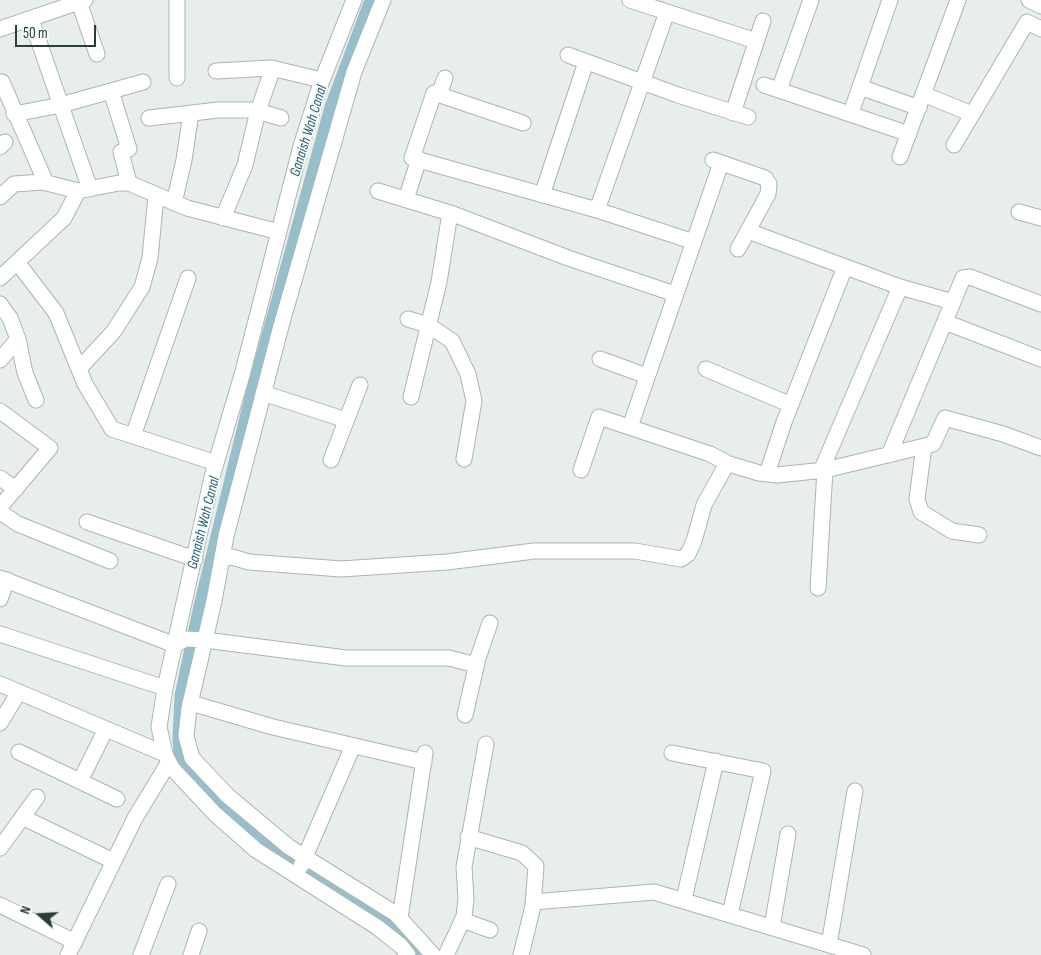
<!DOCTYPE html>
<style>
body{margin:0}
#map{position:relative;width:1041px;height:955px;overflow:hidden;background:#e7eeeb;font-family:"Sofia Sans Condensed",sans-serif}
canvas{display:block}
.north{position:absolute;left:15px;top:890px;width:50px;height:50px;-webkit-text-stroke:4px #f7faf9;paint-order:stroke;rotate:289deg;font-size:14px;font-weight:700;line-height:20px;text-align:center;color:#283e3a}
.north::after{content:'';display:block;margin:auto;width:18px;height:22px;background:#283e3a;clip-path:polygon(50% 0,100% 100%,50% 72%,0 100%)}
.scale{position:absolute;left:15px;top:25px;width:81px;height:22px;box-sizing:border-box;border:2px solid #283e3a;border-top:0;padding-left:6px;font-size:15px;line-height:18px;white-space:nowrap;color:#283e3a;-webkit-text-stroke:4px #f7faf9;paint-order:stroke}
</style>
<div id="map">
<canvas width="1041" height="955"></canvas>
<div class="north">N</div>
<div class="scale">50 m</div>
</div>
<script>
const c = document.querySelector('canvas').getContext('2d');
c.lineJoin = 'round';
const shape = rows => new Path2D(rows.map(r => 'M' + r).join(''));
function stroke(path, color, width, dash) { c.strokeStyle = color; c.lineWidth = width; c.lineCap = dash ? 'butt' : 'round'; c.setLineDash(dash || []); c.stroke(path); }
function drawText(font, color, halo, rows, align = 'center') {
  c.font = font + ' "Sofia Sans Condensed",sans-serif'; c.lineWidth = 4; c.setLineDash([]); c.textBaseline = 'middle'; c.strokeStyle = halo; c.fillStyle = color; for (const [text, x, y, turn = 0] of rows) {
    c.save(); c.translate(x, y); c.rotate((+turn || 0) * Math.PI / 180); c.textAlign = isNaN(turn) ? turn : align; if (halo) c.strokeText(text, 0, 0); c.fillText(text, 0, 0); c.restore();
  }
}
stroke(shape([
 [370,0,330,107,250,397,199,606,180,696,178,738,179,753,187,770,205,790,289,862,388,922,419,955]
]), '#96bfcb', 11);
const minor = shape([
 [354,0,321,83,301,146,242,375,213,473,165,688,159,727,165,754,172,768,215,814,256,850,377,927,401,946,408,955],
 [383,0,354,72,281,326,226,536,214,601,189,708,186,736,192,758,228,796,289,847,396,914,433,955],
 [630,0,756,41],
 [1029,0,1041,6],
 [79,2,97,54],
 [31,19,90,189],
 [0,29,85,0],
 [568,55,678,95,748,117],
 [216,71,271,68,322,80],
 [177,78,177,0],
 [2,82,46,183],
 [764,85,909,134],
 [860,87,919,108],
 [779,90,811,0],
 [111,91,129,149,121,152,129,183],
 [923,94,972,114],
 [439,95,445,78],
 [733,113,763,21],
 [851,113,890,0],
 [14,114,61,105,143,82],
 [149,118,218,110,254,110,281,118],
 [523,123,434,93,412,158,597,210,694,242],
 [954,145,1027,22,1041,29],
 [0,147,5,142],
 [900,157,958,0],
 [713,160,765,178,769,184,768,194,738,249],
 [378,191,453,214,568,258,675,294],
 [542,195,586,62],
 [0,197,14,184,43,182,78,191,119,183,129,183,187,208,279,232],
 [406,199,419,159],
 [174,203,184,160,191,113],
 [597,210,667,12],
 [1019,212,1041,218],
 [223,218,245,165,258,111,273,68],
 [748,231,900,287,953,302],
 [17,262,56,313,85,384,112,429,216,463],
 [0,278,64,218,78,191],
 [0,304,10,318,18,339,25,373,36,400],
 [408,319,428,325,452,341,468,374,474,401,464,459],
 [945,322,1041,359],
 [600,359,647,376],
 [0,360,18,339],
 [79,369,114,331,142,287,150,258,156,196],
 [706,369,791,405],
 [263,393,346,420],
 [411,397,439,282,450,213],
 [0,411,50,448,0,507],
 [630,427,721,163],
 [133,436,188,278],
 [924,446,917,499,921,512,952,531,979,535],
 [889,455,963,278,970,277,1041,304],
 [331,460,360,385],
 [581,470,599,417,710,454,729,464,759,473,777,475,825,470,933,444,945,418,1003,434,1041,448],
 [821,471,900,287],
 [767,474,784,422,845,267],
 [0,478,16,489],
 [0,512,18,524,110,561],
 [87,522,195,559],
 [222,559,232,557,249,562,341,569,447,562,534,551,635,551,681,559,688,554,694,541,704,505,725,467,729,464],
 [0,578,175,645,185,639,205,640,346,658,449,658,476,665],
 [818,588,825,470],
 [0,599,7,580],
 [0,634,165,688],
 [0,684,165,754],
 [191,703,273,727,424,762],
 [465,715,478,658,490,623],
 [0,723,19,692],
 [19,752,117,799],
 [672,753,763,771,730,914],
 [80,781,106,729],
 [22,817,113,861],
 [468,837,522,853,536,866,533,906,521,955],
 [0,848,37,797],
 [301,866,353,746],
 [684,899,716,761],
 [533,902,654,892,863,955],
 [0,905,75,942],
 [400,918,425,753],
 [462,920,490,930],
 [772,927,788,834],
 [829,945,855,791],
 [68,955,135,818,169,762],
 [141,955,168,884],
 [191,955,199,931],
 [446,955,464,917,466,899,464,867,486,744]
]);
stroke(minor, '#aab6b2', 17);
stroke(minor, '#fff', 15);
drawText('italic 15px', '#286173', '#f7faf9', [
 ["Ganaish Wah Canal",309,131,-73],
 ["Ganaish Wah Canal",204,523,-76]
]);
</script>
